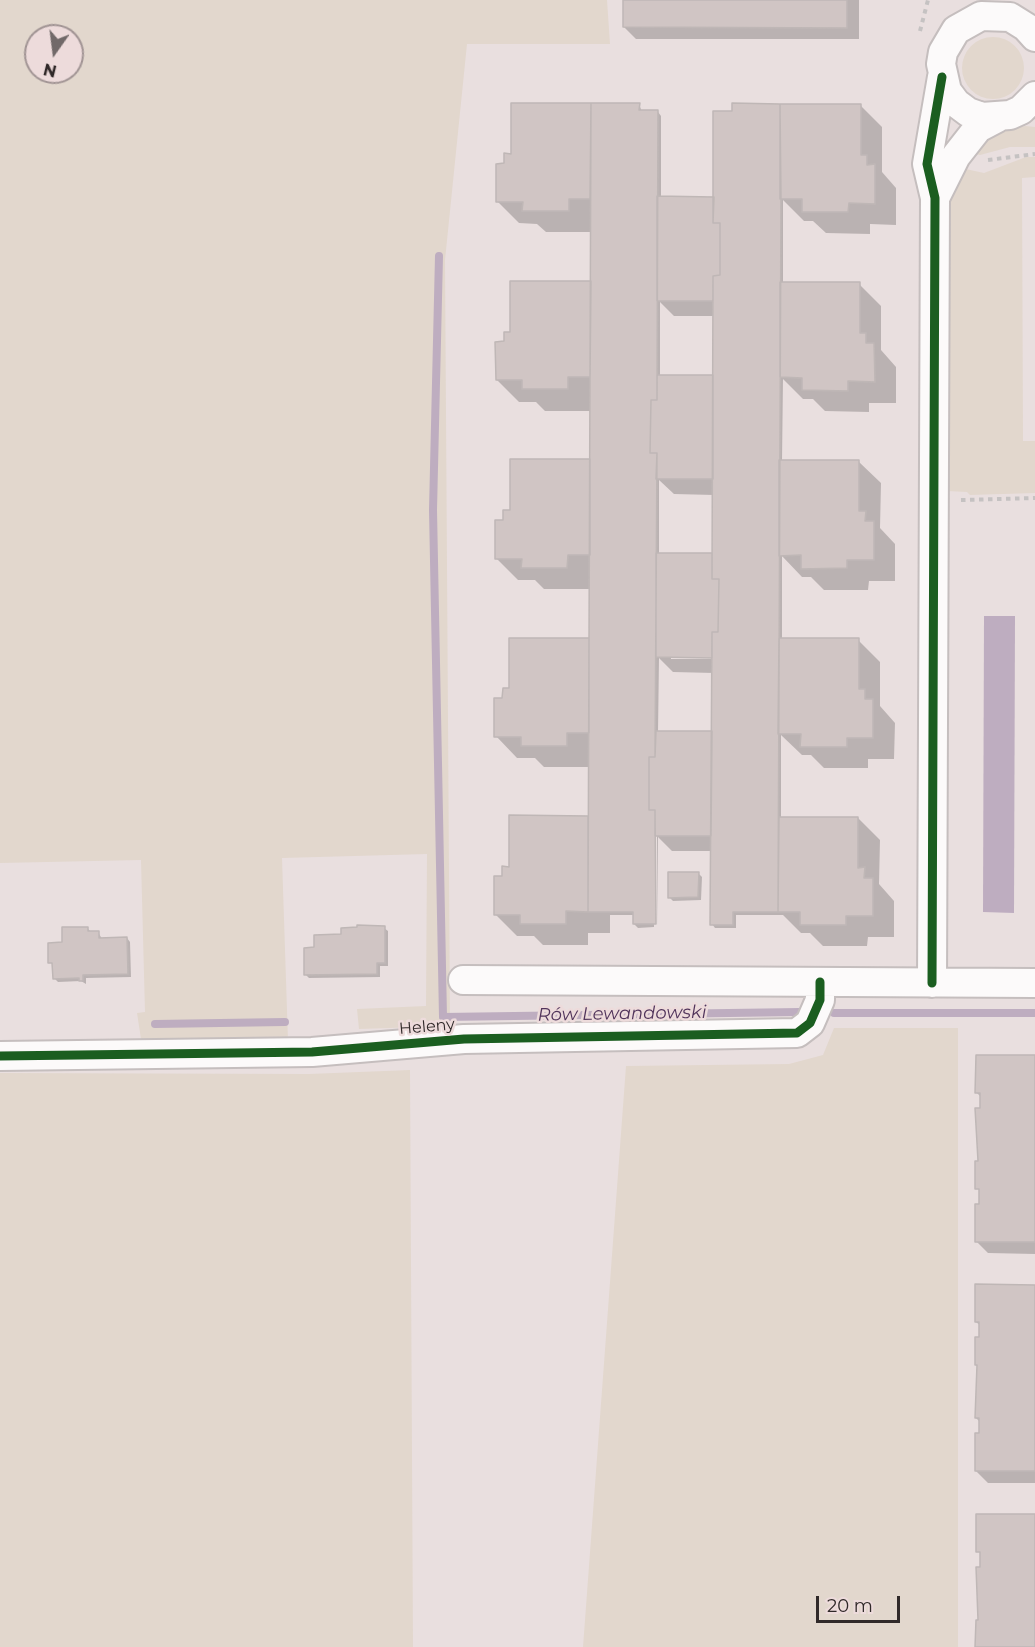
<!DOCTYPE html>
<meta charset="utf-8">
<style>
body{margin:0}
#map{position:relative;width:1035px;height:1647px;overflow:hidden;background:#e9dfdf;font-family:Montserrat,sans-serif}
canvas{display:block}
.north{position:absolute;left:24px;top:24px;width:60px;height:60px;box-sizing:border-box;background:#eddbdb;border:2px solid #a19494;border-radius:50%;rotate:194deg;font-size:16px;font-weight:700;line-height:24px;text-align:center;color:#302929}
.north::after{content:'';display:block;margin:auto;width:21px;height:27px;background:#716969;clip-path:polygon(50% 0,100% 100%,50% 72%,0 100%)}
.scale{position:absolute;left:816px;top:1596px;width:84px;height:27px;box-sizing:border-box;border:3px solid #302929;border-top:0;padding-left:8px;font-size:18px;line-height:21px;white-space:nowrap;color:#302929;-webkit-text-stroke:4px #eddbdb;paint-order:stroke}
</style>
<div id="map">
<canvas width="1035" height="1647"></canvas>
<div class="north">N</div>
<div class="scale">20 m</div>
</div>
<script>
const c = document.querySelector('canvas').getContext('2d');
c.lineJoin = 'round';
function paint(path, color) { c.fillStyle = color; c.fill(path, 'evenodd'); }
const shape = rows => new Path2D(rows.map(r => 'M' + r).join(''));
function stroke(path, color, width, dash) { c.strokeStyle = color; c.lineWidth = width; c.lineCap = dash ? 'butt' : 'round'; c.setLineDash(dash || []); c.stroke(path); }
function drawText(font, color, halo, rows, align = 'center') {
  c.font = font + ' Montserrat,sans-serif'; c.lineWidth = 5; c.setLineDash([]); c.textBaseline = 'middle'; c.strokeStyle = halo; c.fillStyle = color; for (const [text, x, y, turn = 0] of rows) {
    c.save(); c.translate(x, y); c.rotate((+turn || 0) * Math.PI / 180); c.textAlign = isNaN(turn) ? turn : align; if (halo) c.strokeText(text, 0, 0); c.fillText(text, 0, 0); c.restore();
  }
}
paint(shape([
 [0,0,607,0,610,44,467,44,445,260,450,1026,359,1029,357,1009,426,1006,427,854,282,858,288,1041,145,1043,141,1039,137,1013,145,1012,141,860,0,863],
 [36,36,72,36,72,72,36,72],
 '962 68a31 31 0 1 1 62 0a31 31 0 1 1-62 0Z',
 [1025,126,1035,127,1035,147,1010,147,980,155,970,153,978,144,1002,130],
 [1026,157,1035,157,1035,177,1022,178,1023,441,1035,441,1035,493,970,495,967,492,947,491,948,212,951,199,961,168,984,173],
 [834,1028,958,1028,958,1647,583,1647,626,1066,789,1064,823,1055],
 [410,1070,413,1647,0,1647,0,1073,309,1074]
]), '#e2d7cd');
paint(shape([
 [984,616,1015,616,1014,913,983,912]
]), '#beadc0');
paint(shape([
 [624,0,859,0,859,39,636,39,624,27],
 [513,104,639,104,642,112,658,112,661,116,661,198,715,198,860,105,882,127,882,172,896,188,896,225,870,224,870,234,826,233,813,221,804,221,783,200,783,283,859,284,881,306,881,350,896,367,896,403,869,403,869,412,825,411,813,399,803,399,783,379,782,461,859,462,881,483,880,528,895,544,895,581,869,581,868,590,824,590,811,577,802,577,782,556,782,640,858,640,880,662,880,706,895,723,894,759,868,759,868,768,824,768,811,755,802,755,781,735,781,818,858,818,880,840,879,884,894,901,894,937,868,937,867,946,823,946,810,933,801,933,783,915,736,915,736,928,715,928,712,924,712,851,672,851,658,837,657,927,657,815,654,812,654,927,638,928,634,924,634,915,610,915,610,933,588,933,588,945,543,945,534,936,517,936,495,914,503,878,510,868,587,817,590,820,590,767,544,767,535,758,517,758,496,736,504,700,511,690,589,639,591,641,591,589,544,589,535,580,518,580,496,558,505,521,511,511,591,461,592,411,545,411,536,402,519,402,497,380,505,343,512,334,592,282,592,232,546,232,537,224,519,223,497,201,506,165,513,155],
 [660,302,674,316,715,316,714,376,660,376],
 [659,480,674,494,714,495,714,554,659,554],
 [671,656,720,656,719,659,671,659],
 [659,658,673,672,714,673,713,733,658,732],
 [698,873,702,877,701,900,673,901,669,897],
 [87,928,91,932,98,932,102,939,127,938,130,942,131,977,86,978,86,984,81,981,58,982,54,978,54,966,50,962,64,944],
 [384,928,388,931,388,966,380,966,380,977,309,978,306,975,316,949,343,936],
 [1035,1057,1035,1254,988,1253,976,1241,981,1205,981,1192,977,1188,981,1097,977,1093],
 [1035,1286,1035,1483,988,1483,976,1471,980,1422,976,1418,979,1367,976,1365,981,1339,981,1326,976,1322]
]), '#0003');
stroke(shape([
 [439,256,433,510,443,1017,800,1012],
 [834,1013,1035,1013],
 [155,1024,285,1022]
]), '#beadc0', 8);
const building = shape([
 [623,0,847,0,847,28,623,27,623,0],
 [511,103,591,103,590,199,569,199,569,211,522,211,523,202,496,202,496,164,504,163,504,153,511,154,511,103],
 [591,103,640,103,639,110,658,110,657,400,651,400,650,453,657,453,655,757,649,757,649,810,655,810,656,924,633,924,633,912,588,912,591,103],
 [732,103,780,104,781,199,778,912,733,912,733,925,710,925,712,632,718,632,719,579,712,579,713,276,720,275,720,223,713,223,713,111,732,111,732,103],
 [780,104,861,104,861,155,867,155,867,165,875,164,875,204,849,203,848,212,802,212,802,199,780,199,780,104],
 [657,196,714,197,713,223,720,223,720,275,713,276,713,301,657,301,657,196],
 [510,281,591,281,590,377,568,377,568,389,522,389,522,380,496,380,495,342,504,341,504,332,510,332,510,281],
 [780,282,860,282,860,333,866,333,866,343,874,343,875,382,848,381,848,391,802,390,802,378,780,377,780,282],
 [657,375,713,375,713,479,656,479,657,453,650,453,651,400,657,400,657,375],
 [510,459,590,459,590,555,568,555,567,568,521,568,522,559,495,559,495,520,503,520,503,510,510,510,510,459],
 [779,460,859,460,859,511,866,511,865,521,874,521,874,560,847,560,847,568,801,569,801,555,779,556,779,460],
 [656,553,712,553,712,579,719,579,718,632,712,632,712,658,656,657,656,553],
 [509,638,589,638,589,733,567,733,567,746,521,746,521,737,494,737,494,698,502,698,503,688,509,688,509,638],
 [779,638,859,638,859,689,865,689,865,699,873,699,873,738,847,738,847,747,800,747,801,734,778,734,779,638],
 [656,731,712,731,711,836,655,836,655,810,649,810,649,757,655,757,656,731],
 [509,815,588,816,588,912,566,911,566,924,520,924,520,915,494,915,494,876,502,876,502,866,509,867,509,815],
 [779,817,858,817,858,868,865,867,864,878,873,878,873,916,846,916,846,925,800,925,800,912,778,912,779,817],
 [668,872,699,872,698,897,668,898,668,872],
 [357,925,385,926,385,963,377,963,377,974,304,975,304,948,314,947,314,935,341,934,341,928,357,927,357,925],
 [62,927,88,927,88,931,99,931,99,938,127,937,128,974,83,975,83,981,79,981,79,978,53,979,52,963,48,963,48,943,62,942,62,927],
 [976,1055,1035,1055,1035,1242,975,1242,975,1204,979,1204,979,1189,975,1189,975,1161,978,1161,975,1108,980,1108,980,1093,975,1093,976,1055],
 [975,1284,1035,1285,1035,1471,975,1471,975,1433,979,1433,979,1418,975,1418,977,1365,975,1365,975,1337,979,1337,979,1322,975,1322,975,1284],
 [976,1514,1035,1514,1035,1647,975,1647,976,1620,978,1620,976,1567,980,1567,980,1552,976,1552,976,1514]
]);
paint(building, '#d0c5c4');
stroke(building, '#bfb7b6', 1.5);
const street = shape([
 [1035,37,1026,27,1010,17,981,16,956,30,943,52,941,64,947,91,956,103,968,112,982,117,1010,115,1021,110,1035,96],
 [935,198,956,156,978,128,997,118],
 [463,980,1035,983],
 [932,983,935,198,927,164,942,77],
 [0,1056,312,1052,464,1039,797,1033,810,1023,820,1000,820,982]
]);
stroke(street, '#c5bebe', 32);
stroke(shape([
 [920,31,928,0],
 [988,160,1035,154],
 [961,500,1035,498]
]), '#c5c2c2', 4, [4.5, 4.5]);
stroke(street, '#fcfafa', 28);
stroke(shape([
 [932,983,935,198,927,164,942,77],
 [0,1056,312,1052,464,1039,797,1033,810,1023,820,1000,820,982]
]), '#1b5e20', 9);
drawText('16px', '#302929', '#eddbdb', [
 ["Heleny",427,1027,-5]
]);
drawText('italic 18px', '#51345b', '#eddbdb', [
 ["Rów Lewandowski",622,1014,-1]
]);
</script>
